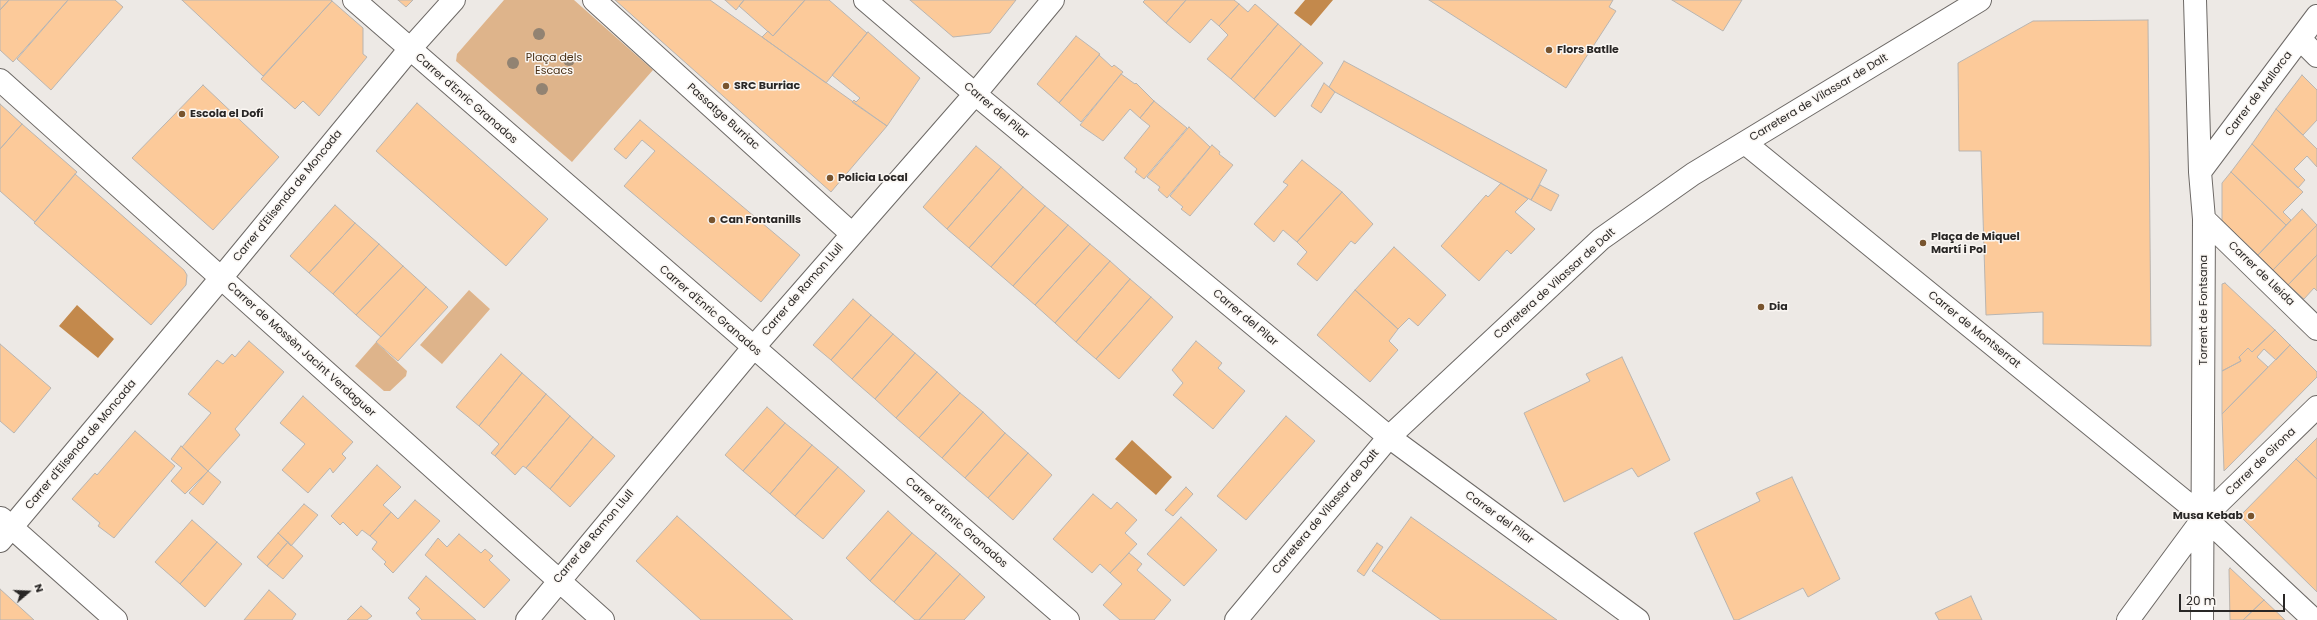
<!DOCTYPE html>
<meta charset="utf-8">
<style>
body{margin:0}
#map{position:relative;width:2317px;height:620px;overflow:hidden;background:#ede9e5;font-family:Poppins,sans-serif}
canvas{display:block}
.north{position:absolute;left:8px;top:572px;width:40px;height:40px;-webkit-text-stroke:3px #faf6f2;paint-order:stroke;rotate:71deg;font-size:11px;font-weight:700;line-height:16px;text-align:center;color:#292726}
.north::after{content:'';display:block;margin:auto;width:14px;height:18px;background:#292726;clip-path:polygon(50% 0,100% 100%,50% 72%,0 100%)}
.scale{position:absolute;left:2179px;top:594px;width:106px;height:18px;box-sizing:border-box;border:2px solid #292726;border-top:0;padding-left:5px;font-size:12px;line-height:14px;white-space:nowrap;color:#292726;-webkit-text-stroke:3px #faf6f2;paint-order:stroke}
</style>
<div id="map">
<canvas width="2317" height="620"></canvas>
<div class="north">N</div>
<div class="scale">20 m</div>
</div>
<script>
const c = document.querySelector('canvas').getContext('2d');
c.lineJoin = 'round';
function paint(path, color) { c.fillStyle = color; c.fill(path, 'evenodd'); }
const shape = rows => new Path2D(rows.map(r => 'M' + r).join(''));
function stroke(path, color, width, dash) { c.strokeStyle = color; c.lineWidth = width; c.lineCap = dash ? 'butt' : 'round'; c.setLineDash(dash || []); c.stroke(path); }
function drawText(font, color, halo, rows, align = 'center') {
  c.font = font + ' Poppins,sans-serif'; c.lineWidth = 3; c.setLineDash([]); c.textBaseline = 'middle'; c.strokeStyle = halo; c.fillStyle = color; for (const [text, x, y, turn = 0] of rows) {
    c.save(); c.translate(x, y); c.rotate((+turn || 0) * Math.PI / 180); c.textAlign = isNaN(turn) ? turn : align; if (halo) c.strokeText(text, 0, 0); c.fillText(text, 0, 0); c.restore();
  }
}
paint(shape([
 [504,0,574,0,653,70,572,162,456,61,457,54],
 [469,290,490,309,442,364,420,345],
 [376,342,407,371,406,376,390,391,384,391,355,366]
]), '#deb48b');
paint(shape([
 [1305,0,1333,0,1311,26,1294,13],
 [77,305,114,339,98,358,59,326],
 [1132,440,1172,477,1156,495,1115,459]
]), '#c3894c');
const building = shape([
 [0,0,9,0,0,10,0,0],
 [9,0,68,0,13,62,0,50,0,10,9,0],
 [68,0,115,0,123,7,51,90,17,59,68,0],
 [182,0,331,0,332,1,263,76,182,0],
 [398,0,413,0,406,7,398,0],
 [615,0,710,0,887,126,831,192,615,0],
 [725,0,744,0,736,10,725,0],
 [744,0,805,0,773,36,739,6,744,0],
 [805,0,829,0,867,33,826,83,762,37,768,31,773,36,805,0],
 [910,0,1016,0,990,33,953,37,910,0],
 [1145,0,1186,0,1166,23,1143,2,1145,0],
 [1186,0,1234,0,1239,4,1219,26,1211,19,1190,43,1166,23,1186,0],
 [1429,0,1613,0,1609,7,1616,11,1566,88,1429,0],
 [1672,0,1742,0,1723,31,1672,0],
 [332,1,363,28,363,54,367,57,319,116,303,101,295,109,261,79,332,1],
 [1239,4,1248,12,1255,4,1278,24,1231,79,1207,59,1228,35,1219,26,1239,4],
 [2148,20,2151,346,2043,344,2043,312,1986,315,1981,151,1959,151,1958,63,2033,21,2148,20],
 [1278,24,1301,44,1254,99,1231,79,1278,24],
 [868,32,920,78,887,126,852,102,854,100,856,102,860,98,832,75,868,32],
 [1076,36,1100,54,1059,103,1037,84,1076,36],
 [1301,44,1323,63,1275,117,1254,99,1301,44],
 [1099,55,1112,67,1114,65,1123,72,1081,122,1059,103,1099,55],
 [1344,61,1547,170,1531,200,1335,92,1329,87,1344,61],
 [1121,74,1135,84,1136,83,1154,101,1140,118,1130,109,1103,141,1080,125,1121,74],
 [2302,75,2317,90,2317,120,2303,135,2276,109,2302,75],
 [1324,83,1335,92,1321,113,1311,106,1324,83],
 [203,85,279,157,213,230,132,158,203,85],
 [1154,101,1187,128,1144,179,1135,172,1137,169,1124,158,1150,126,1140,118,1154,101],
 [417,103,548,219,506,266,376,151,417,103],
 [0,104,22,124,0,149,0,104],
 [2276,109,2317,149,2317,167,2307,156,2294,169,2305,180,2298,188,2252,144,2276,109],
 [640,120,800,255,761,302,624,186,655,151,642,140,626,159,614,149,640,120],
 [22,124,77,172,35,222,0,191,0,149,22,124],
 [1189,127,1210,147,1167,198,1158,190,1160,187,1147,177,1189,127],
 [2252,144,2303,192,2283,212,2291,220,2286,225,2231,172,2252,144],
 [1212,145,1220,152,1219,154,1233,165,1190,216,1181,209,1183,207,1170,196,1212,145],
 [976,146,1001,167,947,229,923,207,976,146],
 [1302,160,1342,192,1297,242,1283,230,1274,242,1254,224,1288,185,1283,182,1302,160],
 [1001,167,1023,187,969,248,947,229,1001,167],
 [2231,172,2286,225,2258,255,2222,221,2222,183,2231,172],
 [75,174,184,270,187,275,186,285,151,325,34,223,75,174],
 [1501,183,1528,199,1515,212,1535,229,1511,254,1507,250,1479,281,1441,246,1486,195,1488,197,1501,183],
 [1540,185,1559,195,1551,211,1531,200,1540,185],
 [1023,187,1045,206,991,267,969,248,1023,187],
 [1342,192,1373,224,1355,244,1351,241,1317,281,1297,264,1307,252,1297,242,1342,192],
 [335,205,355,223,309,273,290,256,335,205],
 [1045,206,1068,225,1013,286,991,267,1045,206],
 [2302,209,2317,225,2273,270,2258,255,2302,209],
 [355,223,379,244,333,294,309,273,355,223],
 [1068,225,1090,244,1035,305,1013,286,1068,225],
 [2317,225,2317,255,2288,285,2273,270,2317,225],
 [379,244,403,266,356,315,333,294,379,244],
 [1090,244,1110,261,1055,323,1035,305,1090,244],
 [1394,247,1446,295,1418,326,1409,318,1398,329,1355,290,1394,247],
 [2317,255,2317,291,2314,288,2304,299,2288,285,2317,255],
 [1110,261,1130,279,1076,342,1055,323,1110,261],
 [403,266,426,287,381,337,356,315,403,266],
 [1130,279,1151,297,1096,359,1076,342,1130,279],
 [2225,283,2275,330,2252,352,2248,348,2239,357,2241,361,2222,371,2222,284,2225,283],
 [426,287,448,307,398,361,376,342,426,287],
 [1355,290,1398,329,1389,341,1398,350,1370,382,1317,335,1355,290],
 [1151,297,1173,317,1119,379,1096,359,1151,297],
 [853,299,871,315,831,360,813,345,853,299],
 [871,315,893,334,852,379,831,360,871,315],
 [2275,330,2290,345,2276,360,2264,349,2257,357,2268,367,2222,414,2222,371,2241,361,2239,357,2248,348,2252,352,2275,330],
 [893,334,915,353,875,399,852,379,893,334],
 [249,341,284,372,235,429,240,435,208,471,182,447,211,413,188,394,217,360,223,364,232,354,235,357,249,341],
 [1196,341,1222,363,1218,368,1245,391,1213,429,1173,395,1183,383,1172,370,1196,341],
 [0,344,51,388,14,433,0,421,0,344],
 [2290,345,2317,372,2317,377,2224,471,2222,414,2290,345],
 [915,353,937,372,896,418,875,399,915,353],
 [501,354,522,373,479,426,456,407,501,354],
 [1622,357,1670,460,1638,477,1632,468,1564,502,1524,413,1590,381,1586,374,1622,357],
 [937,372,960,393,919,438,896,418,937,372],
 [522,373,546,394,495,456,491,453,499,444,479,426,522,373],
 [960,393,983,412,942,458,919,438,960,393],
 [546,394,570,416,526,468,523,466,515,475,495,456,546,394],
 [303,396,353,442,342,454,346,458,333,473,330,468,308,493,282,470,305,444,280,423,303,396],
 [767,407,785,423,743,471,725,455,767,407],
 [983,412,1005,433,965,478,942,458,983,412],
 [570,416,593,437,550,489,526,468,570,416],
 [1286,416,1315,441,1246,520,1217,496,1286,416],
 [785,423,812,445,770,494,743,471,785,423],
 [135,431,175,466,114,538,98,526,100,523,72,499,95,473,97,475,135,431],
 [1005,433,1028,453,988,498,965,478,1005,433],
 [593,437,615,456,570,507,550,489,593,437],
 [2317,438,2317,479,2296,459,2317,438],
 [812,445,838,467,795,516,770,494,812,445],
 [181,446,208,471,185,494,171,481,182,468,171,459,181,446],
 [1028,453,1052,475,1013,520,988,498,1028,453],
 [2296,459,2317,479,2317,592,2240,516,2296,459],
 [377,465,401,487,383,505,391,512,370,536,362,530,357,536,343,522,340,525,331,516,377,465],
 [838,467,865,491,823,539,795,516,838,467],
 [208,471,221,482,203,505,189,493,208,471],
 [1792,477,1840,579,1808,597,1803,588,1738,620,1734,620,1694,533,1760,501,1756,493,1792,477],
 [1186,487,1193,494,1173,516,1165,510,1186,487],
 [1093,494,1111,509,1117,502,1137,520,1125,533,1137,544,1110,573,1100,564,1092,573,1053,539,1093,494],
 [415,500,440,521,393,573,384,564,386,562,372,549,377,542,370,536,391,512,398,519,415,500],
 [304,504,318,515,291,546,278,533,304,504],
 [888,511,912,533,870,581,846,558,888,511],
 [677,516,793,620,701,620,636,561,677,516],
 [1181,517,1217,550,1184,586,1147,554,1181,517],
 [1411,517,1557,620,1441,620,1372,571,1411,517],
 [192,520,217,542,180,584,155,562,192,520],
 [278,533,288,542,267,566,257,557,278,533],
 [912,533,936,553,894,602,870,581,912,533],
 [459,534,481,553,485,549,493,556,489,560,510,580,484,608,425,555,438,538,447,547,459,534],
 [217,542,242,564,205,607,180,584,217,542],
 [288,542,303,556,283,579,267,566,288,542],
 [1377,543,1383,547,1364,576,1357,571,1377,543],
 [936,553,960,574,919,620,915,620,894,602,936,553],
 [1129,553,1142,564,1137,570,1171,600,1154,620,1120,620,1103,605,1122,584,1110,573,1129,553],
 [2230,568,2264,600,2243,620,2230,620,2229,569,2230,568],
 [960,574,985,597,964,620,919,620,960,574],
 [426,576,476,620,422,620,416,613,420,609,408,598,426,576],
 [0,589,34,620,0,620,0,589],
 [269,590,296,614,292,620,244,620,269,590],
 [1971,596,1982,620,1939,620,1935,613,1971,596],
 [2264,600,2285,620,2243,620,2264,600],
 [361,606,372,616,367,620,347,620,361,606]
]);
paint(building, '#fcca9a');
stroke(building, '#b9b5b1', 1);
const minor = shape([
 [354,0,1068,620],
 [594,0,852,234],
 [865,0,975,94,1389,437,1638,620],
 [2195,0,2200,172,2204,219,2202,620],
 [2300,39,2317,56],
 [0,80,603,620],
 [1745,143,2204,517,2314,620],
 [2200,172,2317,16],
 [2204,219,2317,329],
 [1,518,116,620],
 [0,541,221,278,409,50,454,0],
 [527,620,753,348,975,94,1053,0],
 [1236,620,1389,437,1601,239,1693,174,1980,0],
 [2128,620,2204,517,2317,407]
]);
stroke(minor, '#6d6966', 24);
stroke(minor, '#fff', 22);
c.fillStyle = '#928372';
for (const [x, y] of [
 [539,34],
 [569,60],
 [513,63],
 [542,89]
]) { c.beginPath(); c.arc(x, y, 6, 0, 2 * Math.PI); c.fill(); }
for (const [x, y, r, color] of [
 [1549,50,4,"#78542e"],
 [726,86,4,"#78542e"],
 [182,114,4,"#78542e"],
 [830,178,4,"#78542e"],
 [712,220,4,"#78542e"],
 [1923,243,4,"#78542e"],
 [1761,307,4,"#78542e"],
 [2251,516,4,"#78542e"]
]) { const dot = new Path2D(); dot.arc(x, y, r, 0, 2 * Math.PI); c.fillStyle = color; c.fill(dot); stroke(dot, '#faf6f2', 1.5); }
drawText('bold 11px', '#292726', '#faf6f2', [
 ["Flors Batlle",1557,50],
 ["SRC Burriac",734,86],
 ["Escola el Dofí",190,114],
 ["Policia Local",838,178],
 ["Can Fontanills",720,220],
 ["Plaça de Miquel",1931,237],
 ["Martí i Pol",1931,250],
 ["Dia",1769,307],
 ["Musa Kebab",2243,516,"right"]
], 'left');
drawText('11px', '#482f14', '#faf6f2', [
 ["Plaça dels",554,58],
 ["Escacs",554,71]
]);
drawText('11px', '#292726', '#faf6f2', [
 ["Carrer de Mallorca",2259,94,-53],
 ["Carretera de Vilassar de Dalt",1819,98,-31],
 ["Carrer d'Enric Granados",466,99,41],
 ["Carrer del Pilar",996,111,40],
 ["Passatge Burriac",723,117,42],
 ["Carrer d'Elisenda de Moncada",288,196,-51],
 ["Carrer de Lleida",2261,274,44],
 ["Carretera de Vilassar de Dalt",1555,284,-42],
 ["Carrer de Ramon Llull",803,290,-49],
 ["Torrent de Fontsana",2204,310,-90],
 ["Carrer d'Enric Granados",710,311,41],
 ["Carrer del Pilar",1245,318,40],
 ["Carrer de Montserrat",1974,330,39],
 ["Carrer de Mossèn Jacint Verdaguer",301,350,42],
 ["Carrer d'Elisenda de Moncada",81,445,-50],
 ["Carrer de Girona",2261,462,-44],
 ["Carretera de Vilassar de Dalt",1326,512,-50],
 ["Carrer del Pilar",1499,518,36],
 ["Carrer d'Enric Granados",956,523,41],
 ["Carrer de Ramon Llull",594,537,-50]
]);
</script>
